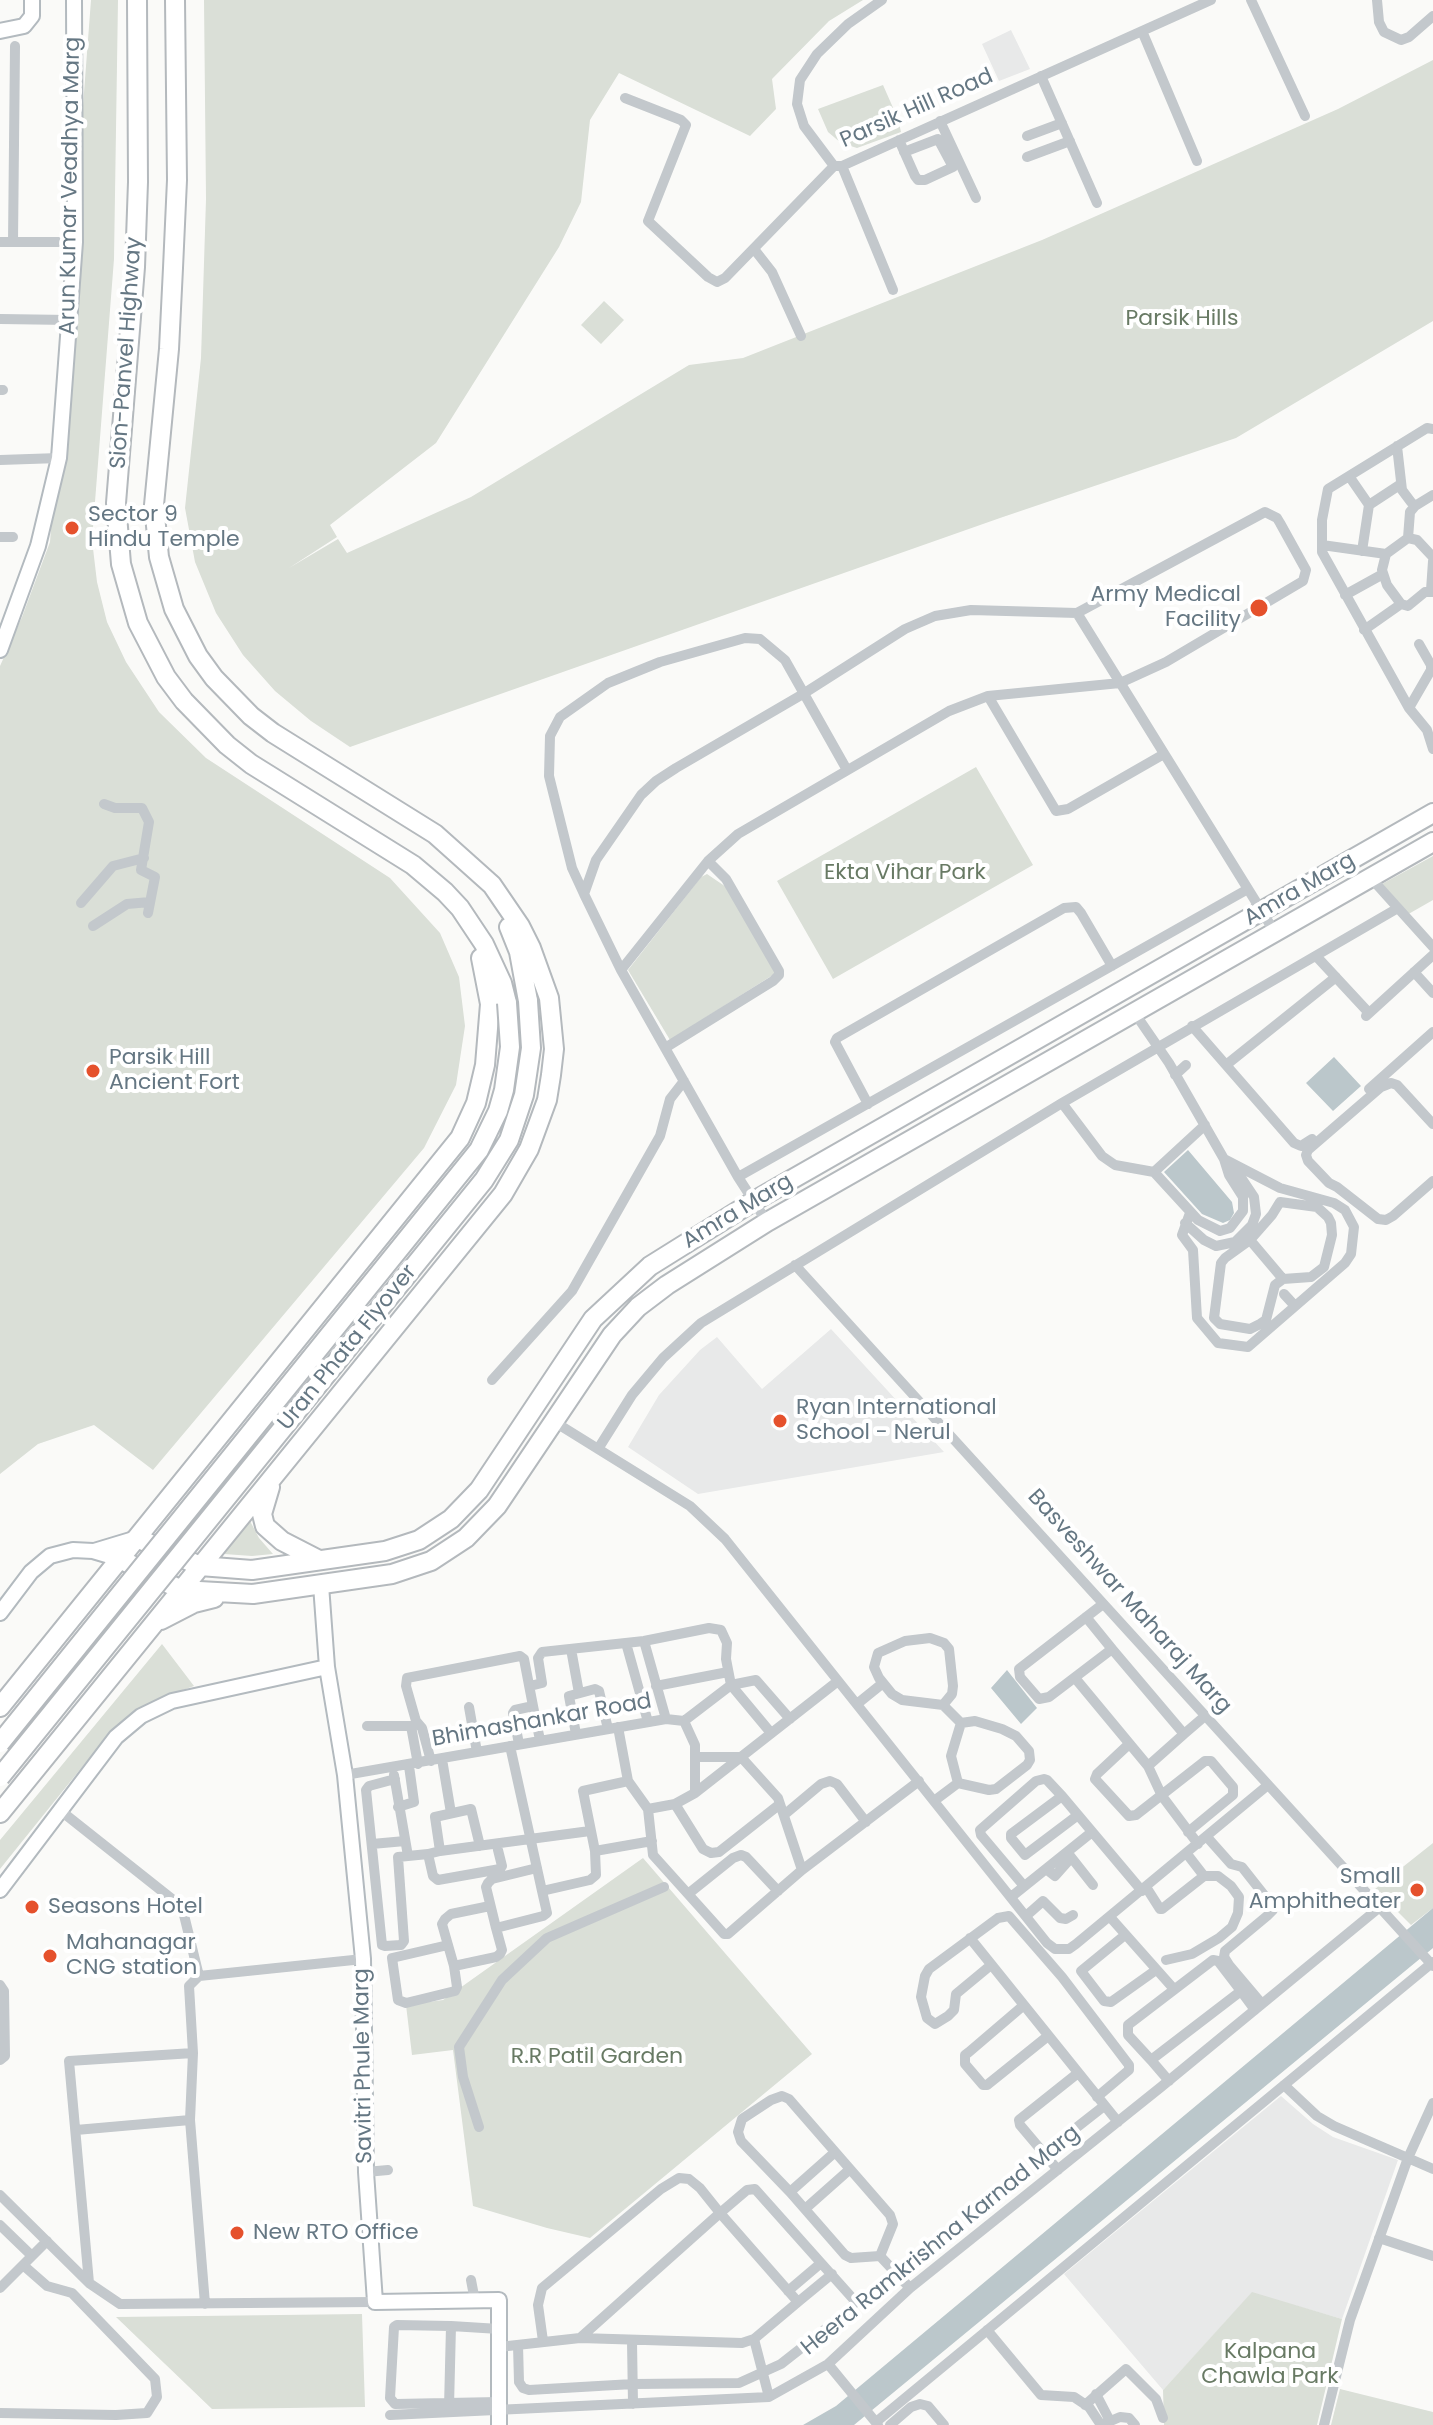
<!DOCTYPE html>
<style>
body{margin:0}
canvas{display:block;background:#fafaf8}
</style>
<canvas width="1433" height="2425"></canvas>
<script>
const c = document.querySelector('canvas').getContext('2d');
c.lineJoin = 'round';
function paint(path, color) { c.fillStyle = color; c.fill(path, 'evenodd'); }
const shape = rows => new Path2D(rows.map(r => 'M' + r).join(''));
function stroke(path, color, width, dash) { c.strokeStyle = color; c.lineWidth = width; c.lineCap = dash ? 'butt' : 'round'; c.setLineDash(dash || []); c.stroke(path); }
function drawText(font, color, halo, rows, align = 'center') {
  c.font = font + ' Poppins,sans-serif'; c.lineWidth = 8; c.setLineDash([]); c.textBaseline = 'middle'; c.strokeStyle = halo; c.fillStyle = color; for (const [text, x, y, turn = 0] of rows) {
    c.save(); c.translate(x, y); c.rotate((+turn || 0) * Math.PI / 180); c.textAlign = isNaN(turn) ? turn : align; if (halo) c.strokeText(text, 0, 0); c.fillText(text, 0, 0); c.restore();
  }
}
paint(shape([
 [1011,30,1030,69,999,81,982,44],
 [831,1329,944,1452,698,1494,628,1447,659,1395,700,1350,717,1337,762,1389],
 [1281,2096,1313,2124,1333,2137,1398,2160,1342,2319,1252,2293,1163,2390,1064,2274]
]), '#e8e9e9');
paint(shape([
 [91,0,118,0,114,259,92,540,97,582,107,622,126,662,159,712,206,758,390,878,440,933,459,977,465,1026,456,1085,424,1148,153,1470,94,1425,38,1444,0,1474,0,666,22,617,50,542],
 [204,0,863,0,829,21,772,79,776,109,750,136,619,73,590,120,581,202,559,247,436,443,330,525,337,537,289,568,338,539,347,553,471,497,689,365,743,358,1042,240,1338,109,1433,60,1433,321,1236,438,1000,518,350,747,311,721,275,691,243,655,216,613,195,562,185,508,201,358,206,199],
 [883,85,898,119,901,132,857,148,841,143,828,132,818,109],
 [604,301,624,320,601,344,581,325],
 [976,767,1033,865,833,979,777,881],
 [1433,856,1433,900,1405,916,1382,884],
 [707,874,729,889,776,973,670,1040,628,970,701,877],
 [250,1521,259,1538,273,1554,252,1556,224,1554],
 [162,1644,194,1686,169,1695,137,1712,107,1736,0,1869,0,1840],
 [1433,1843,1433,1908,1411,1925,1375,1889],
 [643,1858,812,2054,590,2238,547,2228,473,2206,453,2050,412,2055,406,2005,443,2000],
 [1252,2292,1342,2319,1317,2425,1164,2425,1163,2390],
 [362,2314,365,2407,212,2409,116,2317],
 [1340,2389,1433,2412,1433,2425,1331,2425]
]), '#dadfd7');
paint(shape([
 [1334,1057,1361,1086,1333,1111,1306,1083],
 [1188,1150,1232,1202,1234,1213,1230,1220,1223,1223,1202,1214,1164,1172],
 [1007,1670,1037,1708,1021,1724,991,1688],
 [1433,1908,1433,1948,854,2425,803,2425,836,2406]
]), '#bbc7cb');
const secondary = shape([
 [0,31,24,26,32,16,32,0],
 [0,650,38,546,59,458,75,242,74,0],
 [94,1551,137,1538],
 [321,1585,327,1667,345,1775,363,1959,366,2172,375,2302,499,2300,499,2425],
 [0,1613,31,1572,50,1556,73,1550,93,1551,120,1559],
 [0,1890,116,1737,141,1716,172,1701,327,1667]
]);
const highway = shape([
 [137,0,138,182,135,267,116,503,121,564,138,623,166,677,184,701,227,745,251,764,413,865,445,892,460,908,484,944,502,983,507,1003],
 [509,927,519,952,528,1001],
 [270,1487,262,1514,265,1526,282,1541,319,1560],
 [137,1538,200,1566,252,1570,385,1551,419,1540,451,1519,479,1490,593,1319,650,1266,754,1201,1433,813],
 [120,1559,181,1590,253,1594,392,1574,431,1561,466,1538,497,1506,612,1335,638,1307,667,1285,767,1222,1433,842],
 [161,1620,194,1603,214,1598],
 [0,1707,460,1138,476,1103,485,1065,490,1004,481,958],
 [0,1813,503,1194,529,1149,547,1100,551,1075,554,1049,549,998,531,948,520,926,492,885,435,834,273,733,251,716,214,678,198,656,174,609,159,557,154,505,169,349,173,268,177,180,175,0]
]);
stroke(secondary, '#b3babf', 18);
stroke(highway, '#b4b9bd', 22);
stroke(shape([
 [882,0,848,24,817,54,800,80,797,104,804,126,834,166,842,166,1211,0],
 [1251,0,1305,116],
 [1377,0,1379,22,1384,32,1401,40,1409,37,1433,16],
 [1142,31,1197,161],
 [1041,76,1097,203],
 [625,98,681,120,686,125,648,221,708,277,717,282,725,278,834,166],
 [940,121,976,198],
 [1027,136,1062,123],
 [899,140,915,176,918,180,925,180,953,167,938,139,904,152],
 [1027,157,1070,141],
 [842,166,893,290],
 [0,242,75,242],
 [13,242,15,46],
 [754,249,772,272,801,336],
 [0,319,70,320],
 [0,390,3,390],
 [1433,429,1427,428,1328,489,1322,520,1322,552,1409,708,1427,730,1433,749],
 [1397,446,1402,490,1411,502,1415,506,1433,495],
 [0,460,59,458],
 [1349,476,1369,505],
 [0,537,13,537],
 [1408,538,1410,512,1415,506],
 [1322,545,1386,554],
 [1362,551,1369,505,1401,484],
 [1433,557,1417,540,1408,538,1386,554,1382,570,1387,585,1401,604,1408,606,1425,592,1433,592],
 [1431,590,1433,561],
 [1345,595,1383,574],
 [1077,613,1274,931],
 [1364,630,1401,604],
 [988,696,1056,811,1068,809,1164,754],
 [1409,708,1431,670,1431,665,1419,644],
 [104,804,115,808,142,808,149,822,141,870,155,877,148,913],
 [1370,877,1433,947],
 [584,894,572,868,549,776,550,736,560,717,608,683,660,662,745,638,760,639,785,660,847,770],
 [81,903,113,866,144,858],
 [93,926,127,904,150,902],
 [1317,957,1369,1013],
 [621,970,708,861,738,834,949,711,988,696,1120,683,1166,662,1303,581,1306,570,1280,523,1277,518,1265,512,1077,613,971,610,935,616,905,629,803,694,676,768,656,781,641,795,596,860,584,894,621,970,738,1177,767,1222],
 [1414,972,1433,993],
 [1134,1012,1169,1063,1224,1159,1280,1188,1334,1203,1345,1210,1354,1227,1351,1254,1345,1263,1248,1347,1218,1343,1197,1318,1193,1250,1182,1235,1190,1213],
 [1366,1016,1433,955],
 [1192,1026,1294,1143,1301,1146,1312,1139],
 [665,1048,773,981,779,975,779,971,726,879,708,861],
 [1226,1065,1336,977],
 [1175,1075,1186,1065],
 [1369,1089,1433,1032],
 [1062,1103,1102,1156,1115,1165,1154,1172,1198,1220,1220,1231,1230,1228,1243,1211,1243,1197,1229,1175,1224,1159],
 [868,1104,835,1042,837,1038,1064,908,1076,907,1081,913,1112,966],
 [1433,1124,1397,1085,1391,1083,1381,1087,1308,1150,1306,1155,1308,1161,1329,1183,1337,1187,1378,1219,1386,1220,1393,1216,1433,1181],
 [1154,1172,1205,1125],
 [738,1177,1248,889],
 [1185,1223,1204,1240,1216,1246,1235,1242,1252,1225,1256,1214,1254,1197,1232,1164],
 [1244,1233,1250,1240,1283,1279,1275,1285,1266,1320,1260,1324,1250,1329,1220,1324,1214,1318,1221,1263,1225,1258,1250,1240,1272,1215,1280,1202,1317,1207,1328,1217,1331,1223,1332,1235,1324,1267,1311,1277,1283,1279],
 [795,1265,1433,1966],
 [1284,1294,1295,1306],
 [492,1380,572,1291,660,1136,670,1099,684,1081],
 [553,1421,690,1506,725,1539,1047,1943,1055,1949,1069,1949,1076,1944,1268,1785],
 [598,1449,632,1395,663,1358,701,1323,1062,1103,1398,908],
 [1086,1617,1112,1649,1049,1697,1039,1699,1020,1677,1019,1669,1103,1604],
 [644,1641,666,1719],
 [626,1643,648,1722],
 [571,1649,579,1693],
 [1075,1678,1148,1766,1184,1734,1112,1649],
 [530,1686,542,1683,538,1658,542,1652,644,1641,709,1628,721,1630,727,1643,726,1659,731,1685,771,1733],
 [656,1686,728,1672],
 [857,1704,883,1683],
 [943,1705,952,1694,953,1686,949,1649,944,1643,930,1638,905,1641,878,1653,874,1667,879,1678,892,1694,902,1700,943,1705,961,1723],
 [533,1706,540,1740],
 [469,1707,477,1752],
 [684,1721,731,1685,756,1680,790,1719],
 [367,1726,411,1726,418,1764],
 [618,1727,628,1781,648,1809],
 [576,1734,569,1696,595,1689,599,1691,608,1729],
 [1184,1734,1205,1716],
 [1128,1745,1097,1774,1095,1779,1129,1816,1136,1815,1205,1761,1211,1761,1233,1787,1233,1795,1188,1832],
 [510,1746,542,1891,590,1880,596,1875,595,1851],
 [442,1759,451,1813],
 [431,1761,422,1728,416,1721,406,1686,407,1678,520,1656,524,1659,533,1706,515,1710,513,1713,519,1744],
 [1148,1766,1162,1796,1198,1844],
 [345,1775,666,1719,684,1721,695,1745,695,1757,741,1757,838,1681],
 [394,1775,408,1856,428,1854],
 [395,1779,369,1786,366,1790,382,1945,385,1946,401,1945,404,1941,398,1857,408,1856],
 [628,1781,583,1791,595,1851,652,1841],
 [695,1793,695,1757],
 [1062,1796,1011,1834,1011,1838,1025,1855,1078,1815],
 [934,1801,958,1783,989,1790,996,1789,1027,1765,1030,1760,1029,1751,1016,1736,1002,1729,975,1721,961,1723,951,1756,958,1783],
 [675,1804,703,1849,711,1853,719,1852,780,1804],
 [398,1807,414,1802,409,1766],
 [61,1811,177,1903,183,1911,199,1976,189,1986,193,2053,190,2120,205,2304],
 [784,1815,821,1784,830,1781,837,1784,866,1822],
 [1207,1837,1231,1864,1242,1867,1272,1905,1273,1910,1267,1916,1225,1951,1224,1957,1229,1965,1262,2004],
 [372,1844,405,1841],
 [480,1846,471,1809,435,1817,440,1851,590,1831],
 [440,1851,428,1854,433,1876,438,1880,500,1869,502,1866,498,1850],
 [1067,1852,1093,1885],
 [537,1868,492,1879,488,1883,486,1887,496,1928,543,1916,547,1913,542,1891],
 [1046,1869,1055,1876,1071,1858],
 [802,1870,778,1798,741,1757,695,1793,675,1804,648,1809,653,1855,724,1934,728,1934,802,1870,919,1781],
 [1024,1886,981,1835,980,1830,1036,1781,1044,1779,1047,1780,1062,1796,1142,1891],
 [1146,1887,1160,1909,1162,1909,1204,1876],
 [688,1894,733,1858,741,1855,746,1857,778,1891],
 [1011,1897,1092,1832],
 [490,1906,451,1914,445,1919,442,1924,454,1966,496,1957,500,1954,502,1950,496,1928],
 [1026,1916,1043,1901,1060,1918,1066,1919,1073,1915],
 [1110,1917,1173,1988],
 [1125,1935,1081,1971,1104,2001,1111,2002,1156,1970],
 [970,1938,1118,2122],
 [448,1945,392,1958,398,2000,406,2003,455,1991,457,1987,454,1966],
 [1166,1960,1192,1954,1219,1938,1232,1927,1238,1913,1239,1897,1231,1886,1218,1876,1204,1876,1187,1854],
 [1213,1960,1218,1961,1241,1991,1151,2060,1128,2035,1128,2025,1213,1960],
 [991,1965,956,1994,954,2010,948,2016,935,2024,927,2018,921,1997,925,1976,929,1969,998,1918,1009,1916,1062,1977,1129,2065,1129,2070,1097,2097],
 [199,1976,363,1959],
 [0,1985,4,1991,5,2056,0,2060],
 [1241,1991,1255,2010],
 [1024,2005,969,2052,965,2055,965,2064,983,2085,987,2085,1048,2036],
 [1151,2060,1169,2081],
 [1284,2085,1317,2116,1334,2126,1433,2169],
 [479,2127,463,2077,459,2047,502,1980,547,1938,664,1887],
 [76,2130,190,2120],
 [1044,2153,1104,2106],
 [1058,2170,1020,2125,1019,2120,1078,2073],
 [366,2172,388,2170],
 [790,2192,834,2153],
 [0,2195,89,2283,120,2304,375,2302],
 [805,2209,849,2170],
 [0,2225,32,2256],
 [1379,2238,1433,2256],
 [880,2256,851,2258,845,2255,790,2192,741,2141,738,2132,742,2119,771,2100,782,2096,789,2099,890,2215,893,2224,880,2256,910,2288],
 [471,2280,475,2301],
 [89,2283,69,2061,193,2053],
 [0,2288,47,2241],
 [788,2291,821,2263],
 [798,2302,832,2274],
 [451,2326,397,2325,394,2327,390,2398,395,2404,499,2402],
 [987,2330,1041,2395,1074,2397,1089,2407,1101,2425],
 [754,2339,769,2397],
 [632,2341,633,2404],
 [518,2345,519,2382,523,2388,529,2390,633,2384,739,2383,781,2364,851,2309,855,2301,755,2189,747,2190,720,2213,700,2188,689,2179,679,2178,661,2189,542,2288,538,2305,543,2341],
 [499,2347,580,2338,720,2213,798,2302,754,2339,742,2343,580,2338],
 [828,2364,878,2425],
 [1096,2394,1110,2421],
 [1085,2405,1126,2369,1156,2399,1163,2418],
 [449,2407,451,2326,499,2329],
 [0,2413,116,2415,147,2413,157,2397,155,2379,72,2293,47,2286,23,2265],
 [390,2415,769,2397,828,2364,910,2288,1161,2087,1380,1907],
 [876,2422,1433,1962],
 [890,2425,911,2407,920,2404,928,2406,944,2425],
 [1101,2425,1120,2417,1129,2418,1135,2425],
 [1324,2425,1350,2320,1408,2158,1433,2103]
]), '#c3c8cc', 10);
stroke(secondary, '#fff', 14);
stroke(highway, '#fff', 18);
const highwayBridge = shape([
 [0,1743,479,1150,498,1111,504,1090,510,1047,507,1003],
 [0,1777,484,1180,509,1140,524,1095,531,1048,528,1001]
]);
stroke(highwayBridge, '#b4b9bd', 22, []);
stroke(highwayBridge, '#fff', 18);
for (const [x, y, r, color] of [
 [72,528,8,"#e5512c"],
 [1259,608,10,"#e5512c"],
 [93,1071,8,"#e5512c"],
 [780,1421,8,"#e5512c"],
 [1417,1890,8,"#e5512c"],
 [32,1907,8,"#e5512c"],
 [50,1956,8,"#e5512c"],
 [237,2233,8,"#e5512c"]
]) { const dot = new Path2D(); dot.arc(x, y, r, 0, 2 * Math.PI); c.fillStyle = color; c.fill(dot); stroke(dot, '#fff', 3); }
drawText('22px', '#657783', '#fff', [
 ["Parsik Hill Road",917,109,-24],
 ["Arun Kumar Veadhya Marg",71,186,-89],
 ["Sion-Panvel Highway",127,353,-86],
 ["Amra Marg",1300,890,-30],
 ["Amra Marg",738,1212,-31],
 ["Uran Phata Flyover",348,1348,-51],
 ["Basveshwar Maharaj Marg",1129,1602,48],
 ["Bhimashankar Road",542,1721,-10],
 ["Savitri Phule Marg",364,2066,-91],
 ["Heera Ramkrishna Karnad Marg",941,2241,-39]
]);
drawText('22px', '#687a64', '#fff', [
 ["Parsik Hills",1182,319],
 ["Ekta Vihar Park",905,873],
 ["R.R Patil Garden",597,2057],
 ["Kalpana",1270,2352],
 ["Chawla Park",1270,2377]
]);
drawText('22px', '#657783', '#fff', [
 ["Sector 9",88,515],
 ["Hindu Temple",88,540],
 ["Army Medical",1241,595,"right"],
 ["Facility",1241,620,"right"],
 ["Parsik Hill",109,1058],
 ["Ancient Fort",109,1083],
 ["Ryan International",796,1408],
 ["School - Nerul",796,1433],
 ["Small",1401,1877,"right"],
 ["Amphitheater",1401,1902,"right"],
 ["Seasons Hotel",48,1907],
 ["Mahanagar",66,1943],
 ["CNG station",66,1968],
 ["New RTO Office",253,2233]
], 'left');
</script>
